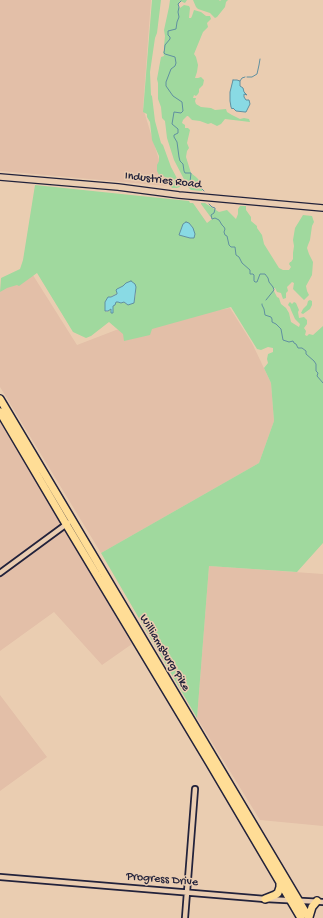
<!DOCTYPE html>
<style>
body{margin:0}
canvas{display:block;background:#eacdb1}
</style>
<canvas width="323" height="918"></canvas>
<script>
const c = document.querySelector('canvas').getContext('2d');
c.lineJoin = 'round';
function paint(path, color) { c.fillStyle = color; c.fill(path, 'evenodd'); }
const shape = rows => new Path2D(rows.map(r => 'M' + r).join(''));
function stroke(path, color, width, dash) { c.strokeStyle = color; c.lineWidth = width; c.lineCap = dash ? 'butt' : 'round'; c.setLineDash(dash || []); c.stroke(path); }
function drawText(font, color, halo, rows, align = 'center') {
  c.font = font + ' "Gochi Hand",sans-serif'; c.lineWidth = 3; c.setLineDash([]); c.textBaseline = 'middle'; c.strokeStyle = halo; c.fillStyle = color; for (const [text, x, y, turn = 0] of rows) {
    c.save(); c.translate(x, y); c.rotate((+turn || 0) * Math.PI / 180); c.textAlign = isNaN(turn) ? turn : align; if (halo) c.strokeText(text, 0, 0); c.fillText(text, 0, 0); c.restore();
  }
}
paint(shape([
 [0,0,151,0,143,108,167,186,0,171],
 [31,272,77,345,116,330,230,308,252,343,271,383,274,421,259,463,101,553,0,387,0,291],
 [0,419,132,644,102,665,54,612,0,651],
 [209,566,323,574,323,826,260,820,197,718],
 [0,695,47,757,0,791]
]), '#e3bfa8');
paint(shape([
 [152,0,161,0,157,33,155,38,150,72,151,95,152,96,155,121,161,143,163,145,171,167,180,184,180,187,177,188,172,188,167,182,164,176,159,175,157,171,157,165,159,161,159,156,152,140,150,122,147,117,147,114,143,112],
 [170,0,187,0,185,3,180,1,178,5,179,7,180,8,184,5,189,6,190,8,189,18,191,18,192,16,194,10,201,12,206,16,210,16,211,19,207,23,208,27,203,32,194,54,196,57,198,65,197,72,195,78,198,78,201,77,204,80,203,85,199,89,199,92,198,94,196,96,194,95,193,98,196,98,195,101,196,104,201,107,211,108,215,110,226,109,227,112,232,115,240,119,244,118,249,119,250,122,225,119,221,124,217,126,211,123,208,124,200,121,192,120,188,116,187,116,183,120,182,123,185,125,185,128,188,128,190,130,187,143,189,148,187,151,186,157,191,173,196,177,200,181,200,185,202,187,202,191,191,190,188,187,174,160,167,138,165,121,162,118,161,107,158,99,158,83,157,79,161,57,164,56,163,52,164,51,164,46,165,36,164,30,169,7],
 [193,0,219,0,220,1,221,0,228,0,226,2,225,7,217,17,215,18,210,13,198,9,196,7],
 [35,185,189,201,190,203,193,203,207,223,212,219,201,204,201,203,205,203,219,212,227,210,236,219,238,214,238,209,240,206,246,206,246,210,251,217,251,221,257,226,257,228,262,235,264,244,279,268,283,270,289,270,291,267,289,264,290,262,291,262,293,259,293,253,294,246,293,240,295,228,303,215,312,216,314,222,312,226,310,240,308,245,307,248,309,254,313,262,312,275,306,286,307,291,309,295,304,300,293,289,294,283,292,282,287,287,288,291,286,293,286,298,283,299,281,293,277,292,275,288,273,289,277,297,279,298,281,304,286,308,289,313,291,322,299,327,300,324,295,319,291,310,290,307,288,305,289,303,290,302,292,304,294,302,296,303,299,310,298,312,299,318,304,317,307,320,307,324,304,328,306,331,305,335,307,336,309,334,313,335,323,326,323,543,297,572,209,566,197,718,101,553,259,463,274,421,271,383,264,368,268,363,267,359,268,354,273,352,273,348,268,347,261,350,257,349,231,307,152,329,150,335,124,341,123,334,109,322,91,336,86,338,73,332,37,273,19,286,17,285,7,288,0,292,1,278,20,269,23,260],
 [188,222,193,228,190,238,179,235,183,224],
 [128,282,134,284,136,293,134,303,128,305,124,302,121,303,118,302,116,302,115,305,113,306,112,308,113,309,111,312,112,310,111,309,107,312,105,311,105,302,110,297,118,293,119,288,123,286],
 [310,300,312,301,312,305,310,309,303,314,301,313,303,309,307,305,308,301]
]), '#a0d99e');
const water = shape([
 [233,80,237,80,240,81,240,86,243,88,244,92,247,95,244,94,244,97,246,100,249,100,250,104,246,112,245,112,236,111,233,108,232,109,231,107,230,101,230,92,233,80],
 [186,222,189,223,193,228,195,234,194,238,190,238,179,235,183,224,186,222],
 [131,281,135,284,136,287,134,303,128,305,124,302,121,303,118,302,116,302,115,305,113,306,113,313,111,313,111,309,108,311,105,311,105,302,108,297,111,297,117,294,117,293,116,290,117,289,123,286,126,283,131,281]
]);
paint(water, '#89dae4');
stroke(water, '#6090a0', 1);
stroke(shape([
 [181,1,178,4,179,7,178,12,179,17,177,22,176,29,168,31,168,35,170,37,170,39,165,45,164,53,165,54,175,57,176,63,175,66,171,69,166,82,166,86,173,96,182,102,183,111,181,113,174,112,172,124,178,129,178,133,174,135,174,137,177,142,179,157,180,161,183,164,184,171,185,173,191,173,190,182,198,185,204,191],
 [247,77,252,77,257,74,259,65,260,59],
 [240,81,242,78,245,77],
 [209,204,212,207,215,208,215,209,214,213,211,215,212,219,215,218,219,220,222,225,224,227,225,229,224,232,225,235,227,236,229,245,231,247,235,247,236,255,239,257,242,263,250,270,250,274,253,274,254,275,254,281,255,282,257,282,260,274,265,274,268,278,269,282,273,287,274,290,266,300],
 [262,304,262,305,264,309,265,315,271,317,272,319,272,322,276,324,281,329,283,340,289,342,293,341,294,343,296,344,298,348,302,348,306,351,306,354,314,361,316,364,316,371,318,373,317,376,323,383]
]), '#6090a0', 1);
const minor = shape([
 [0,573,68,523],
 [0,877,265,899,323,902],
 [185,918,195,789]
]);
const tertiary = shape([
 [0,177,118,187,179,195,323,208]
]);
const primary = shape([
 [0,399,309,918],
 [0,412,66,524,209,762,301,918],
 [265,899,275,895,278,893,280,887,280,881],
 [309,917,312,907,317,901]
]);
stroke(minor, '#22223b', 8);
stroke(tertiary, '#22223b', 8);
stroke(primary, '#22223b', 10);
stroke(minor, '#eacdb1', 4.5);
stroke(tertiary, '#eacdb1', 5.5);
stroke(primary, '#ffdd96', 7);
drawText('12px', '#22223b', '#eacdb1', [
 ["Industries Road",163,181,7],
 ["Williamsburg Pike",164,653,59],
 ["Progress Drive",162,880,5]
]);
</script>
